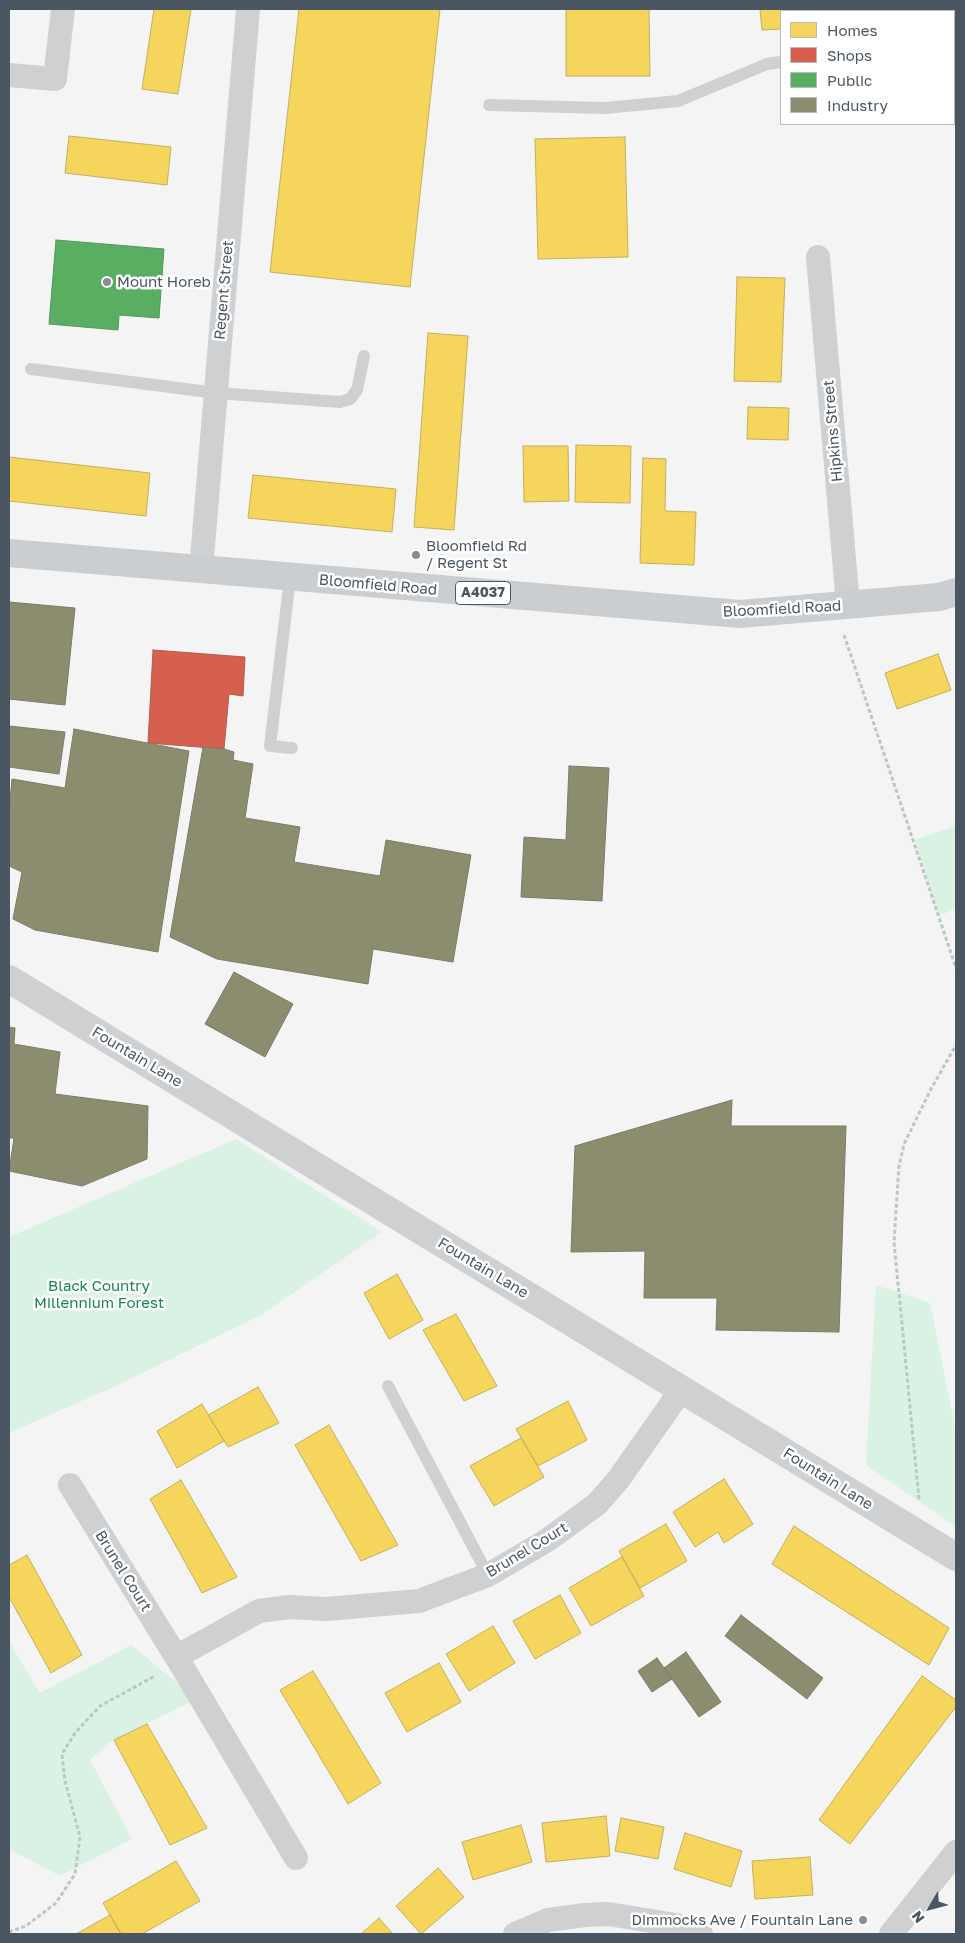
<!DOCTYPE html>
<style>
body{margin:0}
#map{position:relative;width:965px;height:1943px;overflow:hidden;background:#f4f4f4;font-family:"Golos Text",sans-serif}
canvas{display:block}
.frame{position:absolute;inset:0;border:10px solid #4a5661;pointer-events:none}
.legend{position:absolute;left:780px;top:10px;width:175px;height:115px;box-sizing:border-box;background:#fff;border:1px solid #b7bbc0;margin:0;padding:6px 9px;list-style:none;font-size:15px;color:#4a5661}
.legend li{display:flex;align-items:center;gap:10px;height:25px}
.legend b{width:25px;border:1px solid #b7bbc0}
.north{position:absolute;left:905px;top:1883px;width:50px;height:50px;-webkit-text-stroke:4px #fff;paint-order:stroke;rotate:233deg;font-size:14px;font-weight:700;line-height:20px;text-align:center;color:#4a5661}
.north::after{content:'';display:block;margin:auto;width:18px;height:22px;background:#4a5661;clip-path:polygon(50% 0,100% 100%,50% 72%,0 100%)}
</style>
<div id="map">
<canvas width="965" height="1943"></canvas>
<div class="frame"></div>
<ul class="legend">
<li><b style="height:14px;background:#f6d55c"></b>Homes</li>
<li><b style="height:14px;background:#d6604d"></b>Shops</li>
<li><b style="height:14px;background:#5aae61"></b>Public</li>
<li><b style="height:14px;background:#8c8c6e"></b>Industry</li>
</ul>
<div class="north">N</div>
</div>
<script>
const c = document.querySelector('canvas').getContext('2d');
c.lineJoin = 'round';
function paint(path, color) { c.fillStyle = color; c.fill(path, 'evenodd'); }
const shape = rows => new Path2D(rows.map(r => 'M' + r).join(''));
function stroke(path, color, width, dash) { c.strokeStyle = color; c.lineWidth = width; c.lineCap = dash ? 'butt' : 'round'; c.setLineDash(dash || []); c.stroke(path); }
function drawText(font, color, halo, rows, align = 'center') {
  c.font = font + ' "Golos Text",sans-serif'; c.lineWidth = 5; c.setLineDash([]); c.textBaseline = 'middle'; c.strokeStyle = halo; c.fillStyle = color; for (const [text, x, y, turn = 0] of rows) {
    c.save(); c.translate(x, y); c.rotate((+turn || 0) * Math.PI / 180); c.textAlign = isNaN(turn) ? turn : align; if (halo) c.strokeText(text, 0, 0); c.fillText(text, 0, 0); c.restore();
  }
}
paint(shape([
 [956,826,956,908,939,916,914,840],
 [236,1139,382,1232,261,1315,118,1385,9,1433,9,1237],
 [876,1285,930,1303,956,1433,956,1527,866,1465],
 [9,1642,40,1693,131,1645,187,1691,192,1701,109,1743,90,1760,132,1839,60,1876,9,1849]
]), '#d9f2e3');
const homes = shape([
 [154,9,191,9,178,94,142,89,154,9],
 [299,9,440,9,410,287,270,272,299,9],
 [566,9,649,9,650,76,566,76,566,9],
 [760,9,941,9,941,11,781,11,781,29,762,30,760,9],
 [69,136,171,147,167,185,65,173,69,136],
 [625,137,628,257,538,259,535,139,625,137],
 [737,277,785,278,781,382,734,381,737,277],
 [428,333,468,336,454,530,414,527,428,333],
 [748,407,789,408,788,440,747,439,748,407],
 [576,445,631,446,630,503,575,502,576,445],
 [523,446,568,446,569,501,524,502,523,446],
 [9,457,150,473,146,516,9,501,9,457],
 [643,458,666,459,665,511,696,512,694,565,640,563,643,458],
 [253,475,396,489,392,532,248,518,253,475],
 [938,654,951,690,897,709,885,673,938,654],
 [397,1274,423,1320,389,1339,364,1293,397,1274],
 [456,1314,497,1386,464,1401,423,1330,456,1314],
 [258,1387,279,1423,228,1447,208,1415,258,1387],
 [568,1401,587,1440,538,1466,516,1429,568,1401],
 [202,1404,224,1441,177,1468,157,1431,202,1404],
 [329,1425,398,1545,361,1561,295,1445,329,1425],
 [521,1438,544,1477,494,1506,470,1466,521,1438],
 [724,1479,753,1524,724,1543,718,1532,695,1547,673,1512,724,1479],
 [181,1480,237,1577,202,1593,150,1499,181,1480],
 [666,1524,687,1561,640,1588,619,1551,666,1524],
 [794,1526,949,1628,929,1665,772,1564,794,1526],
 [27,1555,82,1655,51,1673,9,1597,9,1565,27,1555],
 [622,1557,644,1596,591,1626,569,1588,622,1557],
 [560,1595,581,1633,535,1659,513,1621,560,1595],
 [493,1626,515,1663,469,1691,446,1654,493,1626],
 [439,1663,461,1702,407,1732,385,1693,439,1663],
 [313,1671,381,1783,348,1804,280,1690,313,1671],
 [922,1676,956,1700,956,1707,850,1844,819,1820,922,1676],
 [147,1724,207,1828,170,1845,114,1740,147,1724],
 [606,1816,610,1856,546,1862,542,1823,606,1816],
 [621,1818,664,1827,658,1859,615,1851,621,1818],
 [521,1825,532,1862,473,1880,462,1842,521,1825],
 [685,1833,742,1851,731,1887,674,1869,685,1833],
 [810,1857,813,1895,755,1899,752,1861,810,1857],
 [176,1861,200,1901,142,1934,121,1934,103,1903,176,1861],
 [438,1868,464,1897,421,1934,396,1906,438,1868],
 [110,1915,121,1934,76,1934,110,1915],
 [379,1918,393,1934,361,1934,379,1918]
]);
paint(homes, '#f6d55c');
stroke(homes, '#c2af5e', 1);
const shops = shape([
 [153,650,245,657,243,696,229,694,224,749,148,743,153,650]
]);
paint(shops, '#d6604d');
stroke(shops, '#ac5d53', 1);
const public = shape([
 [56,240,164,249,159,318,119,315,118,330,49,324,56,240]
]);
paint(public, '#5aae61');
stroke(public, '#559461', 1);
const industry = shape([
 [9,602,75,608,65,705,9,699,9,602],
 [9,726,65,732,59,774,9,767,9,726],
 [74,729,189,751,158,952,35,930,13,919,22,872,9,866,9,812,12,779,65,788,74,729],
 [203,747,224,749,234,752,233,760,253,764,245,818,300,827,294,862,380,876,386,840,471,855,453,962,373,949,368,984,217,959,170,937,203,747],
 [569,766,609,768,602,901,521,897,524,837,566,840,569,766],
 [234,972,293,1004,265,1057,205,1024,234,972],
 [9,1027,15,1028,14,1044,60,1052,55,1094,148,1106,147,1159,82,1186,9,1171,14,1138,9,1138,9,1027],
 [732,1100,731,1126,846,1126,839,1332,716,1330,717,1298,644,1298,645,1251,571,1252,575,1146,732,1100],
 [741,1615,823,1678,807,1699,725,1636,741,1615],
 [686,1652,721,1702,699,1717,664,1668,686,1652],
 [657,1658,672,1679,652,1692,638,1671,657,1658]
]);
paint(industry, '#8c8c6e');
stroke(industry, '#787c6a', 1);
stroke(shape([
 [844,635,956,968],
 [919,1499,894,1242,899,1166,904,1144,931,1089,956,1045],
 [9,1932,26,1926,56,1903,75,1874,80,1837,65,1781,62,1754,75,1733,100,1706,155,1676]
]), '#bcc7c4', 3, [4, 2.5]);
stroke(shape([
 [954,40,956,39],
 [489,105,605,108,678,101,767,64,781,62],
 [31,369,216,393,340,402,350,399,357,390,364,356],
 [290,578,270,746,292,748],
 [388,1386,488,1575]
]), '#ced0d2', 12);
stroke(shape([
 [9,75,55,79,63,9],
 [818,257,848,605],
 [201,570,248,9],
 [70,1485,180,1663,296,1858],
 [176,1657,259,1611,289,1607,326,1609,419,1601,488,1575,546,1541,597,1504,618,1480,682,1389],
 [515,1934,548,1920,585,1915,608,1914,676,1925,701,1934],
 [891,1934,956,1852]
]), '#ced0d2', 24);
stroke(shape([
 [9,979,956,1557]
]), '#ced0d2', 28);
stroke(shape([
 [9,553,740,614,939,597,956,592]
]), '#caced1', 28);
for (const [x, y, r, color] of [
 [107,282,5,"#868d94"],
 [416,555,5,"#868d94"],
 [863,1920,5,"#868d94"]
]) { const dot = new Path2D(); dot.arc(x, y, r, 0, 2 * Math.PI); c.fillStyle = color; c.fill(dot); stroke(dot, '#fff', 2); }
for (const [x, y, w] of [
 [483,593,55]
]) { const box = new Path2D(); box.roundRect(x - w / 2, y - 11.5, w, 23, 4); c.fillStyle = '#fff'; c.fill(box); stroke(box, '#4a5661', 1); }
drawText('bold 14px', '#4a5661', null, [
 ["A4037",483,593]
]);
drawText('15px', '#4a5661', '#fff', [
 ["Mount Horeb",117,282],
 ["Bloomfield Rd",426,546],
 ["/ Regent St",426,563],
 ["Dimmocks Ave / Fountain Lane",853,1920,"right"]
], 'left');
drawText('15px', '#4a5661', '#fff', [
 ["Regent Street",224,290,-85],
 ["Hipkins Street",833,431,-95],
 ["Bloomfield Road",378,585,5],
 ["Bloomfield Road",782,609,-3],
 ["Fountain Lane",137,1057,31],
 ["Fountain Lane",483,1268,31],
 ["Fountain Lane",828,1479,32],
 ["Brunel Court",527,1550,-31],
 ["Brunel Court",123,1571,58]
]);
drawText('15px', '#17864f', '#fff', [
 ["Black Country",99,1286],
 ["Millennium Forest",99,1303]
]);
</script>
